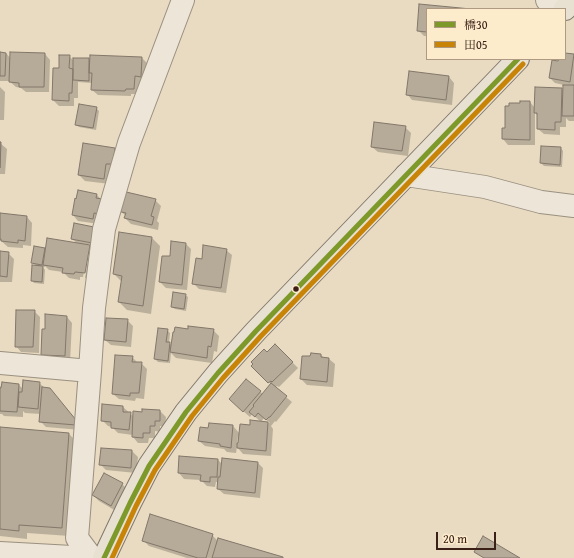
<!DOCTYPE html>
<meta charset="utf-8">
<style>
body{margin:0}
#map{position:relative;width:574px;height:558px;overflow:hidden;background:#e9dbc1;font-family:"Gentium Book Plus","Noto Serif JP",serif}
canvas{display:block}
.legend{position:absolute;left:426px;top:8px;width:140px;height:52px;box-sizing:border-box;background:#fceccc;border:1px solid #ae9a83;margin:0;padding:5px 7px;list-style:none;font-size:12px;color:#3a2016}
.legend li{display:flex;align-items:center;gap:8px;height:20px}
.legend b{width:20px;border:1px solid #ae9a83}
.scale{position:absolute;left:436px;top:532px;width:60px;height:18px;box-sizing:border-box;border:2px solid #3a2016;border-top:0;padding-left:5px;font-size:12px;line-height:14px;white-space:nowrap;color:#3a2016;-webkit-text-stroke:3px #fceccc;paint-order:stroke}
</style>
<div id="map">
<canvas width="574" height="558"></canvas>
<ul class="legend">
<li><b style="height:5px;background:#7d992a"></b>橋30</li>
<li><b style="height:5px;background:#c88406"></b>田05</li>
</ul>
<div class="scale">20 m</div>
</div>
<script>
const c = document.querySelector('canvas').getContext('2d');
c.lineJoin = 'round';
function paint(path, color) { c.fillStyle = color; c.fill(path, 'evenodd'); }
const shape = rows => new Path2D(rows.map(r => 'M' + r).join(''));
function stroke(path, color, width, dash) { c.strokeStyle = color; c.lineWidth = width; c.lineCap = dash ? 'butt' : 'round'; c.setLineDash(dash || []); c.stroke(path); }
paint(shape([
 [420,5,460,9,427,9,427,36,424,36,418,30],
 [0,53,6,53,11,59,45,54,50,60,49,92,26,92,21,88,16,87,9,81,0,81],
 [565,54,574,55,574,121,569,121,566,118,566,127,560,127,560,135,544,134,538,129,538,116,535,113,535,145,508,145,503,139,506,129,530,102,535,108,561,89,564,91,564,85,555,83,550,78,559,63,560,59,565,59],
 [69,56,74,61,88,59,91,61,141,57,147,63,146,82,140,82,140,94,131,94,131,96,98,95,92,90,92,83,78,82,78,98,74,98,74,106,59,106,53,100,60,69],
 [449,77,454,83,452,105,412,100,407,94],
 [0,87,5,92,4,120,0,120],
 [96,108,99,111,96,130,79,127,76,125],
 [405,127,411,133,408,156,378,152,372,147],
 [0,143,7,149,5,174,0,174],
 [115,148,120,154,110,184,85,181,79,175],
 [561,148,563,151,562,167,544,166,541,163],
 [78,191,97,195,107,206,99,224,78,221,73,215],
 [155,200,161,206,157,221,159,223,158,230,131,224,125,218,126,216,119,210],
 [0,214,27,217,32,223,31,246,23,245,23,248,8,247,0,240],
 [75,224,94,245,87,244,95,251,90,279,85,278,90,249,88,249,83,277,80,277,80,280,69,278,63,272,49,270,45,266,45,267,42,266,45,270,44,284,34,283,32,280,36,266,32,262,44,249,46,251,77,243,72,239],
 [152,238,160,246,151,314,127,310,119,302,122,282,114,274],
 [186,244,191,249,187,290,166,288,160,282],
 [226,250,232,255,226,293,199,289,194,284,202,260],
 [0,252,8,253,14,259,12,282,0,282],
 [185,295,188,297,186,311,175,309,172,307],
 [34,311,40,317,39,353,21,352,16,346],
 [67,317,72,323,70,362,48,360,42,355],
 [127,320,133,326,131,347,111,345,105,340],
 [167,330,170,333,169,343,172,345,189,330,213,330,219,336,217,352,214,351,212,363,176,358,171,353,170,363,158,362,155,359],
 [275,345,298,368,279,387,277,386,275,388,292,402,276,422,275,421,271,426,273,429,271,456,243,454,237,447,236,453,227,452,224,449,205,446,199,441,209,429,233,426,240,434,251,426,251,422,270,423,264,418,261,422,252,414,250,417,236,405,246,380,263,394,271,384,252,366],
 [238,436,240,436,239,444,237,444],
 [321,355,324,358,329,359,335,364,333,387,307,385,301,379],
 [132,357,138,363,141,363,147,369,144,399,136,398,135,401,119,399,113,394],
 [39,383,46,389,55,395,81,426,81,430,46,427,40,421,41,414,25,413,23,411,23,417,4,416,2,414,0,414,0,386,2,388,18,384,23,389],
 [123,407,134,417,143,413,160,411,166,417,165,427,160,426,160,432,155,431,155,438,149,438,148,443,138,443,133,437,133,435,118,433,112,427,108,426,102,420],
 [0,428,69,434,77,442,70,536,27,533,27,539,0,536],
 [132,451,138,457,136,473,106,470,100,464],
 [180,457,218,460,222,464,258,463,263,468,260,498,224,494,218,489,219,482,216,482,215,487,207,486,201,480,184,479,179,473],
 [122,484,128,490,116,511,99,501,93,495],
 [212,535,218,541,281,558,187,558,149,546,143,540]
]), '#0003');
const building = shape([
 [419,4,471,9,427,9,427,32,417,31,419,4],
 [0,52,6,53,5,76,0,76,0,52],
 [10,52,45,53,44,87,19,87,19,83,9,82,10,52],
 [565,53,574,54,570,82,549,78,552,60,558,61,559,59,565,59,565,53],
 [59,55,70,55,69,68,73,69,72,93,69,93,69,101,52,100,53,68,59,68,59,55],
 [90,55,142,57,141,77,135,76,134,89,126,89,125,91,91,90,92,73,89,73,90,55],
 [73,58,89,58,89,81,73,80,73,58],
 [409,71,449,76,446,100,406,95,409,71],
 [563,85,574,85,574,116,562,116,563,85],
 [535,87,562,88,561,122,555,122,555,130,537,129,537,113,534,113,535,87],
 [520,101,530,101,530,140,502,139,502,128,505,128,505,106,509,106,509,103,520,103,520,101],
 [79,104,97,107,93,128,75,125,79,104],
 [374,122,406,126,402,151,371,147,374,122],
 [0,142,1,142,0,168,0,142],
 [83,143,115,148,113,164,106,164,104,179,78,175,83,143],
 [541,146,561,147,560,165,540,163,541,146],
 [78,190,97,194,96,198,102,199,99,214,94,213,93,219,72,215,75,198,76,199,78,190],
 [122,191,156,199,151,216,154,217,152,225,124,218,126,213,117,211,122,191],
 [0,213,27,216,25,241,18,240,18,243,1,241,1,239,0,239,0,213],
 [74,223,94,227,92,243,71,239,74,223],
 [119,232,152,237,143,306,118,302,122,276,113,274,119,232],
 [47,238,90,245,85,273,75,272,74,274,62,273,63,268,43,265,47,238],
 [171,241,186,243,182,285,159,282,162,256,170,256,171,241],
 [203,245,227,249,221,288,192,284,196,258,202,259,203,245],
 [34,246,45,248,42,265,31,263,34,246],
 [0,251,9,252,7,277,0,276,0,251],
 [32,265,43,266,42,282,31,281,32,265],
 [173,292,186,294,184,309,171,307,173,292],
 [16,310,35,310,33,347,15,347,16,310],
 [45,314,67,316,65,356,41,355,42,329,45,329,45,314],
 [106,318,128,319,126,342,104,340,106,318],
 [188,326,214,329,211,347,208,346,207,358,170,352,173,332,174,332,175,327,188,329,188,326],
 [158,328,168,329,166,342,170,342,168,361,154,359,158,328],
 [275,344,293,362,272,382,271,381,268,383,251,366,253,364,251,362,264,349,267,352,275,344],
 [311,353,321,354,321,357,329,358,327,382,300,379,302,356,310,356,311,353],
 [115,355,133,356,132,362,142,362,139,393,130,393,130,396,112,394,115,355],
 [246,379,261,391,243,412,229,399,246,379],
 [23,380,40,382,38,409,18,407,19,392,22,392,23,380],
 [2,382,19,384,17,412,0,411,0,388,1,388,2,382],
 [271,383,287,396,270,417,269,417,266,420,258,413,255,417,249,412,254,406,253,405,271,383],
 [42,387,50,388,76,420,76,425,39,422,42,387],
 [102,404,123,406,123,412,131,412,129,430,111,428,111,422,101,421,102,404],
 [142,409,160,410,160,421,155,421,155,426,150,426,150,433,143,433,143,438,132,437,133,411,142,412,142,409],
 [250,420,268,422,266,451,237,448,237,443,238,443,240,424,250,425,250,420],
 [209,423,233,425,231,448,220,446,220,444,198,441,200,427,208,428,209,423],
 [0,427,69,433,62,528,19,525,19,531,0,529,0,427],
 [101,448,132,450,131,468,99,465,101,448],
 [179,456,218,459,217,477,210,477,210,482,200,481,201,475,178,473,179,456],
 [222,458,258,462,255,493,217,489,218,477,220,477,222,458],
 [104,473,123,483,111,506,92,495,104,473],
 [150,514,213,534,206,558,198,558,142,541,150,514],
 [483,536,520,558,484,558,474,552,483,536],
 [218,538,283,557,283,558,212,558,218,538]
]);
paint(building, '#b6ab99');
stroke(building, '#82776a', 1);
const minor = shape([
 [547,0,551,1],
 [406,175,485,187,541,202,574,206],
 [0,363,90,371],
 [0,553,72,557,75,558],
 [92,558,77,538,90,371,94,308,104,229,129,143,183,0]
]);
const major = shape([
 [565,9,574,0],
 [104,558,130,503,149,466,186,412,218,373,256,331,518,59]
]);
stroke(minor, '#9b9080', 24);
stroke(major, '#82776a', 24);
stroke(minor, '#ece5d8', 22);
stroke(major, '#e8e1d1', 22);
stroke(shape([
 [104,558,130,503,149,466,186,412,218,373,256,331,518,59]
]), '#7d992a', 5);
stroke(shape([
 [112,558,136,506,155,470,192,416,223,378,261,336,523,64]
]), '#c88406', 5);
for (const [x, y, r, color] of [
 [296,289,3.5,"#3a2016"]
]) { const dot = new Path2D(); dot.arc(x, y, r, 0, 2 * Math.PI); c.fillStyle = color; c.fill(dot); stroke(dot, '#fceccc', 1.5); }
</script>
